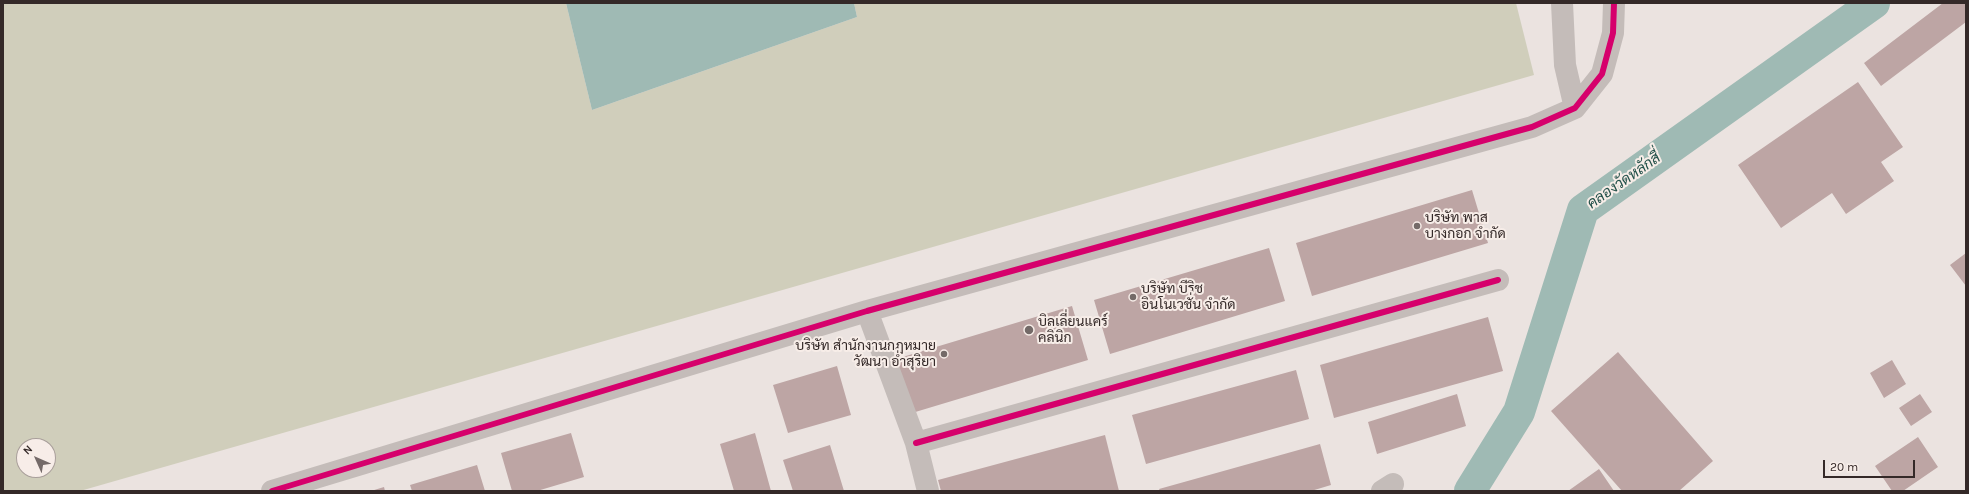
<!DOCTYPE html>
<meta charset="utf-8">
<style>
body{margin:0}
#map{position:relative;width:1969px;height:494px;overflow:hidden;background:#ebe3e0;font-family:Karla,sans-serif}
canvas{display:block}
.frame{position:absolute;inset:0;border:4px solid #342928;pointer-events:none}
.north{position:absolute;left:16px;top:438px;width:40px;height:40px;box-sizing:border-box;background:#f7ede8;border:1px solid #a99f9b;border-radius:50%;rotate:315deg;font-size:11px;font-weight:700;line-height:16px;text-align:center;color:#342928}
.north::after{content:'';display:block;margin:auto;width:14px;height:18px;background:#746a68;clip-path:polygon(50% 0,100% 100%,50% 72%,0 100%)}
.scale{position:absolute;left:1823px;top:460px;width:92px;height:18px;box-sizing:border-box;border:2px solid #342928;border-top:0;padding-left:5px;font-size:12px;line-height:14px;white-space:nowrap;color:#342928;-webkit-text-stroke:3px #f7ede8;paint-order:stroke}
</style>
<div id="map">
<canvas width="1969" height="494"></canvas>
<div class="frame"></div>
<div class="north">N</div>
<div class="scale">20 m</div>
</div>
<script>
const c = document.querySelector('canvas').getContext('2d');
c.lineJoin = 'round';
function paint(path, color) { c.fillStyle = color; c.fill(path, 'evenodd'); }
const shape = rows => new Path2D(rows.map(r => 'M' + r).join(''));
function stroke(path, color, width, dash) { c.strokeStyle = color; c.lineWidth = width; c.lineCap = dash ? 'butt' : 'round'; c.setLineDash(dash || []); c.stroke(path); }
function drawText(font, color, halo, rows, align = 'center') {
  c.font = font + ' Karla,Sarabun,sans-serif'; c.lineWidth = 4; c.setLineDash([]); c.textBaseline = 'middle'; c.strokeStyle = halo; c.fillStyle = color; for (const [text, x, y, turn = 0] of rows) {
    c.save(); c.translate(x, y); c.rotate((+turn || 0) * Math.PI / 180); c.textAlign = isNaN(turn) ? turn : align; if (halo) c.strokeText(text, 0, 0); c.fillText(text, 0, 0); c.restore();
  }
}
paint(shape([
 [3,3,566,3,592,110,857,17,854,3,1516,3,1534,75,80,491,3,491],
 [24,446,48,446,48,470,24,470]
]), '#d0cebb');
paint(shape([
 [566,3,854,3,857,17,592,110]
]), '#9fbab4');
stroke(shape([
 [1470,491,1519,412,1583,210,1874,3]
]), '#9fbab4', 32);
paint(shape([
 [1943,3,1966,3,1966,22,1881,86,1864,63],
 [1858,82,1903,147,1881,162,1894,181,1846,214,1832,193,1781,228,1738,165],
 [1472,190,1488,243,1312,296,1296,243],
 [1269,248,1285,301,1110,354,1094,300],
 [1966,253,1966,286,1950,265],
 [1072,306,1088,360,912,413,896,359],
 [1488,317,1503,371,1334,418,1320,365],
 [1618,352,1713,461,1679,491,1622,491,1551,411],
 [1892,360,1906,384,1884,398,1870,373],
 [837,366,851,415,788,433,773,385],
 [1296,370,1309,419,1146,464,1132,415],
 [1457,394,1466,426,1377,454,1368,422],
 [1920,394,1932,412,1911,426,1899,408],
 [571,433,584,477,537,491,512,491,501,453],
 [755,433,771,491,734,491,720,444],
 [1105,435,1119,491,941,491,938,480],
 [1918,437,1938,467,1903,491,1892,491,1875,466],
 [1320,444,1331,485,1311,491,1160,491,1159,489],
 [830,445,844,491,793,491,783,460],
 [477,465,485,491,412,491,410,485],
 [1599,469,1614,491,1568,491],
 [384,487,385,491,371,491]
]), '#bda5a4');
stroke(shape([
 [1562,3,1565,65,1575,108],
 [867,311,916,443,928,491],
 [916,443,1498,280],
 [272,491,867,311,1532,127,1575,108,1602,74,1613,33,1614,3],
 [1382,491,1393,484]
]), '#c4bcb9', 22);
stroke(shape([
 [916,443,1498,280],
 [272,491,867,311,1532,127,1575,108,1602,74,1613,33,1614,3]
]), '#d6006c', 6);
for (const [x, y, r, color] of [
 [1417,226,4,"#746a68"],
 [1133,297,4,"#746a68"],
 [1029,330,5,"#746a68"],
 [944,354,4,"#746a68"]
]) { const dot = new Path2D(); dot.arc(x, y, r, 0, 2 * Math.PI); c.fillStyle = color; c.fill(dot); stroke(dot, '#f7ede8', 1.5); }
drawText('14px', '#342928', '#f7ede8', [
 ["บริษัท พาส",1425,218],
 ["บางกอก จำกัด",1425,234],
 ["บริษัท บีริช",1141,289],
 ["อินโนเวชั่น จำกัด",1141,305],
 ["บิลเลี่ยนแคร์",1038,322],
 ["คลินิก",1038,338],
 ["บริษัท สำนักงานกฎหมาย",936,346,"right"],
 ["วัฒนา อ่ำสุริยา",936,362,"right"]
], 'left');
drawText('italic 15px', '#225049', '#f7ede8', [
 ["คลองวัดหลักสี่",1624,181,-35]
]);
</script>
